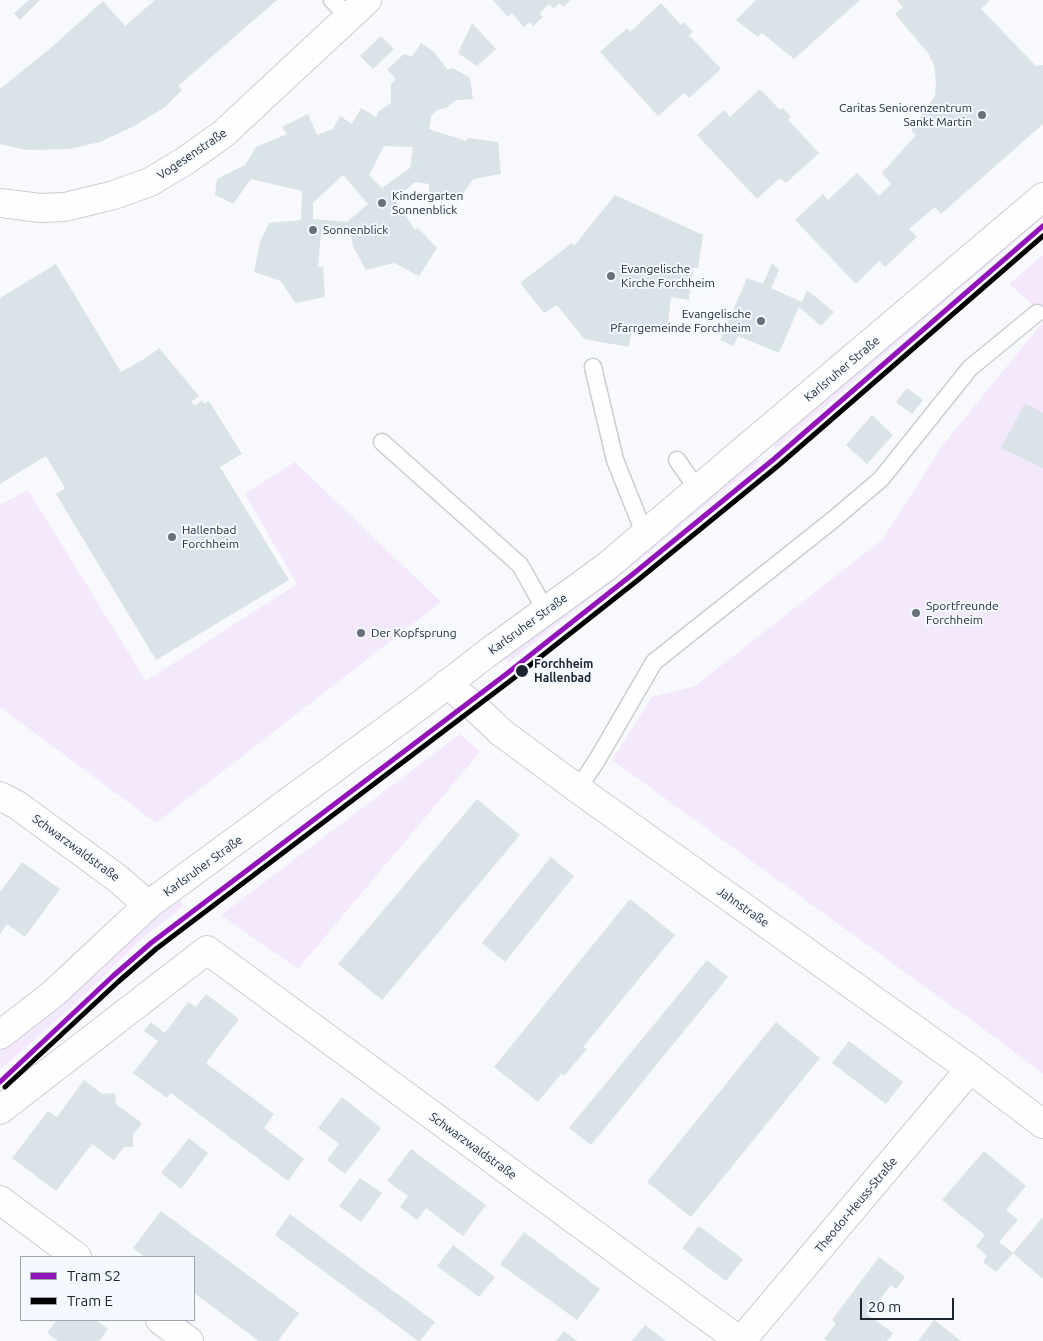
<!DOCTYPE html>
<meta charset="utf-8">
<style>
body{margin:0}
#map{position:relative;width:1043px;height:1341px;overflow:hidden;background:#f7f9fc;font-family:Ubuntu,sans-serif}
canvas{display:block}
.legend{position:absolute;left:20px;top:1256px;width:175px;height:65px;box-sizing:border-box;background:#f4f9ff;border:1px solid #9ea5ac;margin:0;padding:6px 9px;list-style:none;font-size:15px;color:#1d2630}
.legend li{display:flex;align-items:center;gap:10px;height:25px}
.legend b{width:25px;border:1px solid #9ea5ac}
.scale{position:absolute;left:860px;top:1298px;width:94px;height:22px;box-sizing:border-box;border:2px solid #1d2630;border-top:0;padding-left:6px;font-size:15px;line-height:18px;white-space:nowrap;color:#1d2630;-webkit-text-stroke:4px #f4f9ff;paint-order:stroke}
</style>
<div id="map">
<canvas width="1043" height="1341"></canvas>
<ul class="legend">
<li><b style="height:6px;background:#9313ba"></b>Tram S2</li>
<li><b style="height:6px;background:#000"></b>Tram E</li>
</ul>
<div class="scale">20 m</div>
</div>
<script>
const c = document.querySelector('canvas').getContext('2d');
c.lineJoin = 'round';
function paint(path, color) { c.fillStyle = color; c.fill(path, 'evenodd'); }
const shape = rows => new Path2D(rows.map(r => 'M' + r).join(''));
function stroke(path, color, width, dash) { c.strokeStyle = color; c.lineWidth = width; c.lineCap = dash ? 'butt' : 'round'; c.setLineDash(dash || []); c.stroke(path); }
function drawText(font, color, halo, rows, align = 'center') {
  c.font = font + ' Ubuntu,sans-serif'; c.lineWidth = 4; c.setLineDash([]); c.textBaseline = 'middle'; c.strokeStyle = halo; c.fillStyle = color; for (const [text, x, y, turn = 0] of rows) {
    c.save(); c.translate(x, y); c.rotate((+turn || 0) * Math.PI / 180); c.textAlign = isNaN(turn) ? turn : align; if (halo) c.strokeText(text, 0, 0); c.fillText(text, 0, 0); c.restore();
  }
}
paint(shape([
 [1043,212,1043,217,776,449,774,445,790,429],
 [1043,255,1043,314,1009,284],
 [1043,322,1043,1074,1000,1041,612,760,652,697,695,686,883,539,942,446],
 [757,459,760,461,630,568,508,663,501,654,668,533],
 [295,462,441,602,156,823,0,707,0,505,28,490,146,681,297,584,245,494],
 [460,734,480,752,298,969,221,915],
 [177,897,184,906,145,936,76,1003,0,1070,0,1051,67,1000,149,918]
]), '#f4e8fc');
paint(shape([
 [29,0,40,0,20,20,14,13],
 [155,0,277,0,178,86,182,90,165,107,134,126,100,142,69,149,26,150,0,144,0,89,53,46,103,1,125,26],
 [493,0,571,0,563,7,559,3,554,9,549,4,540,13,543,17,533,26,530,22,524,27,512,13,508,17],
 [756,0,860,0,794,59,762,33,758,37,736,20],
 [897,0,990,0,981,9,1036,66,1043,65,1043,124,941,214,935,207,909,229,917,237,885,267,879,261,856,284,795,220,823,194,828,200,857,173,879,196,891,184,882,173,916,135,911,130,935,96,936,82,934,65,928,53,895,14,903,7],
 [661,3,681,25,684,22,693,32,689,35,721,69,689,98,684,93,658,116,600,52,627,28,630,32],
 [472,23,496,49,477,66,458,53],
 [381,36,394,49,373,69,360,56],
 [421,43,434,52,448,70,453,68,470,78,473,99,456,100,446,108,437,110,431,116,429,129,466,141,468,138,498,142,501,174,473,179,457,203,429,192,429,184,415,182,395,199,415,230,418,228,437,248,419,276,394,263,366,270,353,246,350,230,321,233,318,267,323,267,325,297,295,303,281,281,254,272,260,242,269,223,301,220,302,191,251,179,233,204,215,195,217,179,245,165,256,147,287,134,282,127,308,114,317,135,333,129,340,116,352,124,361,108,376,117,379,111,391,103,391,84,396,79,387,69,404,54,412,57],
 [384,146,413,147,410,168,382,188,369,175],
 [343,175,368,204,347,222,313,219,313,203],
 [760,89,780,110,783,108,791,117,788,120,819,153,786,183,780,178,757,199,697,135,724,110,730,117],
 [615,195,703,235,698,268,693,268,689,300,671,297,667,332,632,327,629,347,584,339,557,305,544,313,520,283,572,243,574,246],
 [772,263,779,270,771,288,802,302,807,290,834,312,821,326,799,307,779,353,738,336,733,346,720,340,747,278,763,284],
 [56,264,121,372,149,356,159,348,199,396,191,402,195,406,202,400,204,404,209,401,242,454,220,467,289,580,156,660,56,494,65,488,46,456,0,484,0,298],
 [907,388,923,400,912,414,896,402],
 [1025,403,1043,413,1043,468,1001,448],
 [872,415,893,435,867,464,846,445],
 [477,799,520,835,382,1000,338,964],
 [551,857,574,876,505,962,482,943],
 [22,862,60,889,25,937,7,924,0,934,0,892],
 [630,899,675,935,583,1047,587,1049,564,1076,561,1074,538,1102,494,1067],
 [707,960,728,977,591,1145,569,1128],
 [206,994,239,1019,206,1063,274,1114,264,1128,304,1159,288,1181,171,1093,167,1098,133,1073,158,1041,144,1031,151,1022,165,1033,188,1002,196,1007],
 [776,1022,820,1058,691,1217,647,1182],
 [849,1041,903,1082,886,1104,832,1063],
 [84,1080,102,1094,115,1093,116,1104,142,1123,133,1135,133,1147,124,1147,114,1160,92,1144,56,1191,12,1158,48,1111,57,1117],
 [342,1097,381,1128,345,1174,327,1160,339,1144,318,1128],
 [189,1138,208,1153,181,1189,161,1173],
 [411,1149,486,1205,463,1236,426,1208,417,1220,400,1207,408,1196,387,1181],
 [984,1151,1026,1186,1006,1210,1018,1220,999,1242,1013,1253,996,1272,983,1262,987,1256,976,1246,985,1235,942,1200],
 [360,1178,382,1193,361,1222,339,1206],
 [161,1211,299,1313,278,1341,259,1341,194,1293,194,1257,145,1257,133,1248],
 [290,1214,435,1322,420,1341,418,1341,275,1235],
 [1043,1217,1043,1279,1013,1253],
 [699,1226,743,1259,726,1281,682,1248],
 [524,1232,600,1289,577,1320,500,1264],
 [453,1245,495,1277,479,1297,437,1266],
 [879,1257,905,1277,896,1289,891,1285,868,1315,893,1333,887,1341,827,1341,824,1339,836,1323,832,1320],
 [57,1320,96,1320,108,1329,99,1341,58,1341,47,1333],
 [934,1320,961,1341,918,1341],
 [645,1325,666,1341,632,1341],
 [564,1331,577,1341,556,1341]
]), '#dae3e7');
const lane = shape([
 [332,0,349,17],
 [593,367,615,460,645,535],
 [382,442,520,565,546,611],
 [677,460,698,490],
 [578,789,597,760,654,662,834,519,881,479,970,368,1037,313]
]);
const street = shape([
 [0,203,40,208,65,207,114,195,150,182,185,161,223,134,367,0],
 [447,684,469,702,502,733,578,789,970,1069,1043,1124],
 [0,796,17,805,117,878,148,905],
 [0,1110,207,950,740,1341],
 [0,1200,77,1257],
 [160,1320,189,1341],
 [741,1341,970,1069]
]);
const secondary = shape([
 [0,1035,54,993,148,905,423,703,490,651,606,567,1043,197]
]);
stroke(lane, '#c9ced4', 19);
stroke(street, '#c9ced4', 30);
stroke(secondary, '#c9ced4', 30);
stroke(lane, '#fefeff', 16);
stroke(street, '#fefeff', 28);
stroke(secondary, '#fefeff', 28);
stroke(shape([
 [0,1082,113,976,151,943,505,675,633,574,774,459,1043,226]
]), '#9313ba', 5);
stroke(shape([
 [5,1087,118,982,156,949,510,681,638,580,779,465,1043,236]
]), '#000', 5);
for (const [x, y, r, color] of [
 [982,115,5,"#697077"],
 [382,203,5,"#697077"],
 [313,230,5,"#697077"],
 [611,276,5,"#697077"],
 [761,321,5,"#697077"],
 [172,537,5,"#697077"],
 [916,613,5,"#697077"],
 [361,633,5,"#697077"],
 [522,671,7,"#1d2630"]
]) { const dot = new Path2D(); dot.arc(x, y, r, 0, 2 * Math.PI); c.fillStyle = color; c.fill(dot); stroke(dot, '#f4f9ff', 2); }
drawText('12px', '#1d2630', '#f4f9ff', [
 ["Caritas Seniorenzentrum",972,108,"right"],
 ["Sankt Martin",972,122,"right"],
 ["Kindergarten",392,196],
 ["Sonnenblick",392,210],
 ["Sonnenblick",323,230],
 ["Evangelische",621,269],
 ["Kirche Forchheim",621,283],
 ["Evangelische",751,314,"right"],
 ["Pfarrgemeinde Forchheim",751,328,"right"],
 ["Hallenbad",182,530],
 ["Forchheim",182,544],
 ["Sportfreunde",926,606],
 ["Forchheim",926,620],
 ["Der Kopfsprung",371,633]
], 'left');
drawText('12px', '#1d2630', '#f4f9ff', [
 ["Vogesenstraße",192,154,-34],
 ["Karlsruher Straße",842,369,-40],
 ["Karlsruher Straße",528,624,-36],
 ["Schwarzwaldstraße",76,848,36],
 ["Karlsruher Straße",203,866,-36],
 ["Jahnstraße",743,907,35],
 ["Schwarzwaldstraße",473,1146,36],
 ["Theodor-Heuss-Straße",856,1205,-50]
]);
drawText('bold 12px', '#1d2630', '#f4f9ff', [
 ["Forchheim",534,664],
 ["Hallenbad",534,678]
], 'left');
</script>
